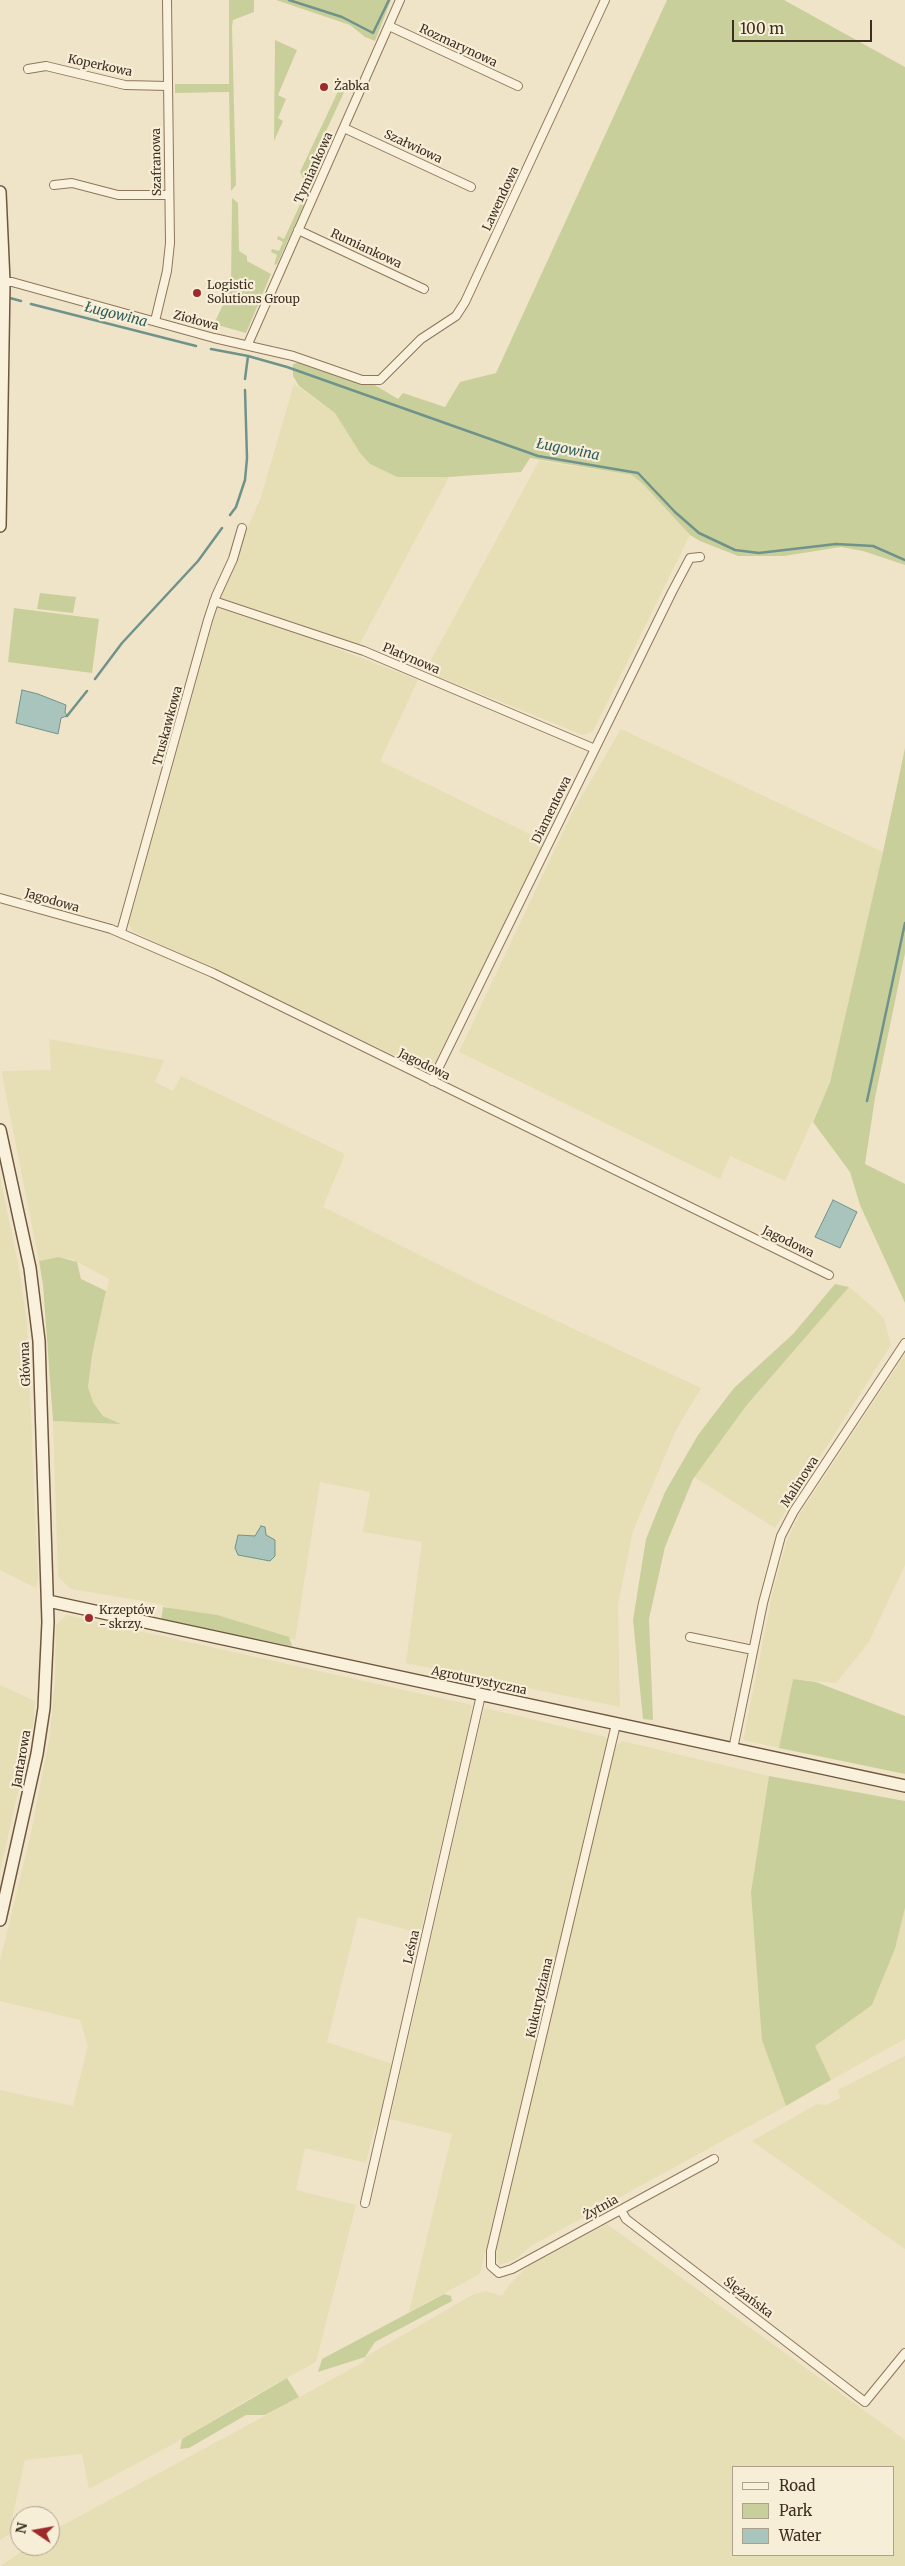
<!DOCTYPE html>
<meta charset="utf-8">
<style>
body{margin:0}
#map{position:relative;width:905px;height:2566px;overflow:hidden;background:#f0e4c8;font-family:Merriweather,serif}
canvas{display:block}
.legend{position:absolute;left:732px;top:2466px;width:162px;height:90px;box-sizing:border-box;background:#f7eed8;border:1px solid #ada18e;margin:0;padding:6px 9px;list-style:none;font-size:15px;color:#3d2e20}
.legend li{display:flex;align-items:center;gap:10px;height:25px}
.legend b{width:25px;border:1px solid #ada18e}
.north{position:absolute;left:10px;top:2506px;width:50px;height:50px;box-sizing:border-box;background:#f7eed8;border:1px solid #ada18e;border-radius:50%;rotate:282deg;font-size:14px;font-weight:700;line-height:20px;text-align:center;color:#3d2e20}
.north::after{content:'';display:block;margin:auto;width:18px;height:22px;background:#9e2a2b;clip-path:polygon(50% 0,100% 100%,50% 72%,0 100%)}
.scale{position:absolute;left:732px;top:20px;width:140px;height:22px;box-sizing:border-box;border:2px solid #3d2e20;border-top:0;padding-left:6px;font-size:15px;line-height:18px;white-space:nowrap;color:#3d2e20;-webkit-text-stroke:4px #f7eed8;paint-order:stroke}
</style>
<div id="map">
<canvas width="905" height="2566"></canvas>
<ul class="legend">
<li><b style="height:6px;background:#faf1dc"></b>Road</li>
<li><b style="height:14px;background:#c9cf9b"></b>Park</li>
<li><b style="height:14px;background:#a9c4bc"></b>Water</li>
</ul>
<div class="north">N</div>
<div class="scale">100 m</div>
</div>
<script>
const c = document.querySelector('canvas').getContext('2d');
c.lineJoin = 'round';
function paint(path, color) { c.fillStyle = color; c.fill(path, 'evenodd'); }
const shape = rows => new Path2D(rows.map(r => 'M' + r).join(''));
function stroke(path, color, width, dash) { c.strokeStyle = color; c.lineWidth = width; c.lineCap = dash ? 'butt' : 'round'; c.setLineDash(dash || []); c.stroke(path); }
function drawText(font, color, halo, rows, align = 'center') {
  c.font = font + ' Merriweather,serif'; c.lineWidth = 4.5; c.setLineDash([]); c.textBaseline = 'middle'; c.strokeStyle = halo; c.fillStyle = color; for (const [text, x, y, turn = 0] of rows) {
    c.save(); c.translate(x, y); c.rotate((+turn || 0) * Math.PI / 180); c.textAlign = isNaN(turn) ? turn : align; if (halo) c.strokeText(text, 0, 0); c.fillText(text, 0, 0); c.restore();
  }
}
paint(shape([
 [294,384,335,413,360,453,370,464,397,477,449,477,358,647,285,620,217,599,261,497],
 [539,461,632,475,644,485,690,535,593,731,583,735,425,671],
 [217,608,307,637,418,680,380,761,546,842,430,1072,132,931,129,923],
 [621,729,883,852,830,1082,785,1181,730,1156,720,1179,459,1052,574,809],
 [49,1039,164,1060,155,1082,173,1091,181,1076,345,1154,323,1207,486,1288,701,1388,676,1430,633,1531,618,1604,620,1707,406,1663,422,1542,363,1532,370,1492,320,1482,295,1640,149,1602,71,1589,58,1577,53,1421,119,1423,103,1416,93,1402,88,1387,92,1355,109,1279,72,1259,59,1257,39,1261,5,1090,2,1071,51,1070],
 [0,1176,20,1273,27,1324,38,1580,36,1588,0,1570],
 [849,1287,876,1310,884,1319,891,1345,775,1528,694,1477,746,1406],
 [905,1354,905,1565,869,1642,836,1683,793,1679,779,1748,743,1740,773,1590,787,1540,799,1515],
 [67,1615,472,1705,467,1736,420,1933,358,1917,327,2042,393,2064,382,2115,374,2130,366,2163,305,2148,296,2190,356,2205,316,2362,250,2398,177,2442,89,2489,82,2454,25,2460,10,2528,11,2533,0,2540,0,2090,73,2106,88,2046,80,2020,0,2001,0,1961,31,1833,50,1735,55,1679,56,1625],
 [0,1685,35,1701,33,1726,0,1872],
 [485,1708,606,1737,607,1742,480,2274,409,2312,452,2134,390,2119,481,1719],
 [622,1741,769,1776,751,1892,774,2074,786,2106,531,2246,516,2259,499,2265,495,2257,604,1792,616,1746],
 [905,1908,905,2039,831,2080,814,2046,872,2005,895,1949],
 [905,2056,905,2249,752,2141,817,2104,826,2105,840,2098,838,2090],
 [607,2224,905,2440,905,2566,0,2566,30,2546,50,2546,50,2532,54,2530,364,2362,365,2357,472,2295,486,2291,502,2296,509,2285,527,2267],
 [734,2467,894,2467,894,2555,734,2555]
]), '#e6deb5');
paint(shape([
 [229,0,254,0,254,12,233,20,232,27,236,185,231,191,229,92,175,93,175,84,229,84],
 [276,0,391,0,375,41,365,37,350,25],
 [667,0,784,0,905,67,905,565,863,551,841,547,784,556,738,556,700,541,690,535,644,485,632,475,530,458,521,472,449,477,397,477,370,464,360,453,335,413,299,386,293,376,293,364,302,362,363,385,373,384,398,399,403,393,445,407,460,382,496,373],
 [275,40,297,50,278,95,286,99,278,118,283,121,274,141],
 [341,85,346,88,321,142,328,145,326,148,320,146,305,176,312,180,313,185,277,264,274,265,277,255,271,252,272,249,279,251,283,242,277,239,278,236,284,239,310,183,304,180,300,172],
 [232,198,238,203,239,251,247,256,247,261,271,274,246,333,214,324,231,287],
 [40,593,76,597,73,613,37,609],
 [14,608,99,619,92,673,8,662],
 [905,748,905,953,875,1098,865,1164,905,1184,905,1303,860,1205,850,1172,813,1122,830,1082,883,852],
 [59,1257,77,1262,81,1279,106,1291,92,1355,88,1387,93,1402,103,1416,121,1424,53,1421,43,1285,39,1261],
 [835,1284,849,1287,746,1406,693,1479,665,1547,649,1619,653,1720,643,1719,633,1620,646,1539,665,1492,698,1435,734,1388,793,1334],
 [163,1607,217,1615,289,1637,292,1646,161,1620],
 [793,1679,816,1682,905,1716,905,1774,779,1748],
 [769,1776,905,1801,905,1908,895,1949,872,2005,815,2046,831,2080,786,2106,762,2040,751,1892],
 [444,2294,451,2296,452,2301,375,2342,365,2357,318,2372,322,2359],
 [287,2378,299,2397,265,2415,246,2415,189,2448,180,2449,182,2439]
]), '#c9cf9b');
const water = shape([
 [22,690,38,694,66,705,65,712,67,716,61,718,58,734,16,723,22,690],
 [833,1200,857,1212,840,1248,815,1237,833,1200],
 [261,1526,265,1527,266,1535,275,1540,275,1556,270,1561,238,1555,235,1548,238,1535,255,1536,261,1526]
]);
paint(water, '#a9c4bc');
stroke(water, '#6f938a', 1);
stroke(shape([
 [289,0,342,17,373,33,389,0],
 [10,298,21,301],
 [31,304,196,346],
 [211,349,248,356,287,367,538,456,638,473,675,512,699,533,735,550,759,553,836,544,873,546,905,560],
 [245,379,248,356],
 [230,515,236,507,245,480,247,458,245,390],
 [95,679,122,643,198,561,222,528],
 [67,716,87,691],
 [867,1101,905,923]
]), '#6f938a', 2.5);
const street = shape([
 [389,26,518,86],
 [28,69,46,66,125,85,168,86],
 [344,128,471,187],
 [54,185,72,183,118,195,169,195],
 [298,230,424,289],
 [4,282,12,282,214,338,293,356,362,380,380,380,421,339,456,316,465,302,605,0],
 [155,321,167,271,170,243,167,0],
 [248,344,400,0],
 [214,601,364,651,595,749],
 [0,898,111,929,213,973,829,1275],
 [121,932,208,620,216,596,233,559,242,528],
 [432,1081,672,592,690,558,700,557],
 [690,1637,753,1650],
 [616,1724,491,2251,491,2266,499,2273,512,2269,714,2159],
 [733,1749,763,1603,781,1536,794,1511,905,1343],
 [365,2203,481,1695],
 [621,2210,626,2219,865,2402,905,2353]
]);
const secondary = shape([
 [0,192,4,282,0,526],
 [0,1130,30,1268,39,1341,48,1622,44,1708,37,1754,0,1920],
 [48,1601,905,1786]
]);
stroke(street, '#8d765c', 10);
stroke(secondary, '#6f573f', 14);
stroke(street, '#faf1dc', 8);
stroke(secondary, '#faf1dc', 11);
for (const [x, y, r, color] of [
 [324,87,5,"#9e2a2b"],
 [197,293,5,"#9e2a2b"],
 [89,1618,5,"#9e2a2b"]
]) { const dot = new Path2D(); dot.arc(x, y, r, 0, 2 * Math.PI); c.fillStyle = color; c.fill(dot); stroke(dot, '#f7eed8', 2); }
drawText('12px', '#3d2e20', '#f7eed8', [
 ["Rozmarynowa",458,46,25],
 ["Koperkowa",100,66,12],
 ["Szałwiowa",413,147,25],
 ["Szafranowa",157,162,-91],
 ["Tymiankowa",314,168,-66],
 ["Lawendowa",501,199,-65],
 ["Rumiankowa",366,249,25],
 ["Ziołowa",196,321,15],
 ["Platynowa",411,659,23],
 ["Truskawkowa",168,726,-75],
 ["Diamentowa",552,810,-64],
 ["Jagodowa",52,901,16],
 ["Jagodowa",424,1065,26],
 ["Jagodowa",788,1242,26],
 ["Główna",26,1364,-92],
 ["Malinowa",800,1482,-57],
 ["Agroturystyczna",479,1681,12],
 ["Jantarowa",22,1759,-80],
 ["Leśna",412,1947,-77],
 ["Kukurydziana",540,1998,-77],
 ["Żytnia",601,2208,-29],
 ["Ślężańska",748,2298,37]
]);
drawText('12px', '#3d2e20', '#f7eed8', [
 ["Żabka",334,87],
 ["Logistic",207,286],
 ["Solutions Group",207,300],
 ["Krzeptów",99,1611],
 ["- skrzy.",99,1625]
], 'left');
drawText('italic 14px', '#2f5d5a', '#f7eed8', [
 ["Ługowina",116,315,14],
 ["Ługowina",568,450,11]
]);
</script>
